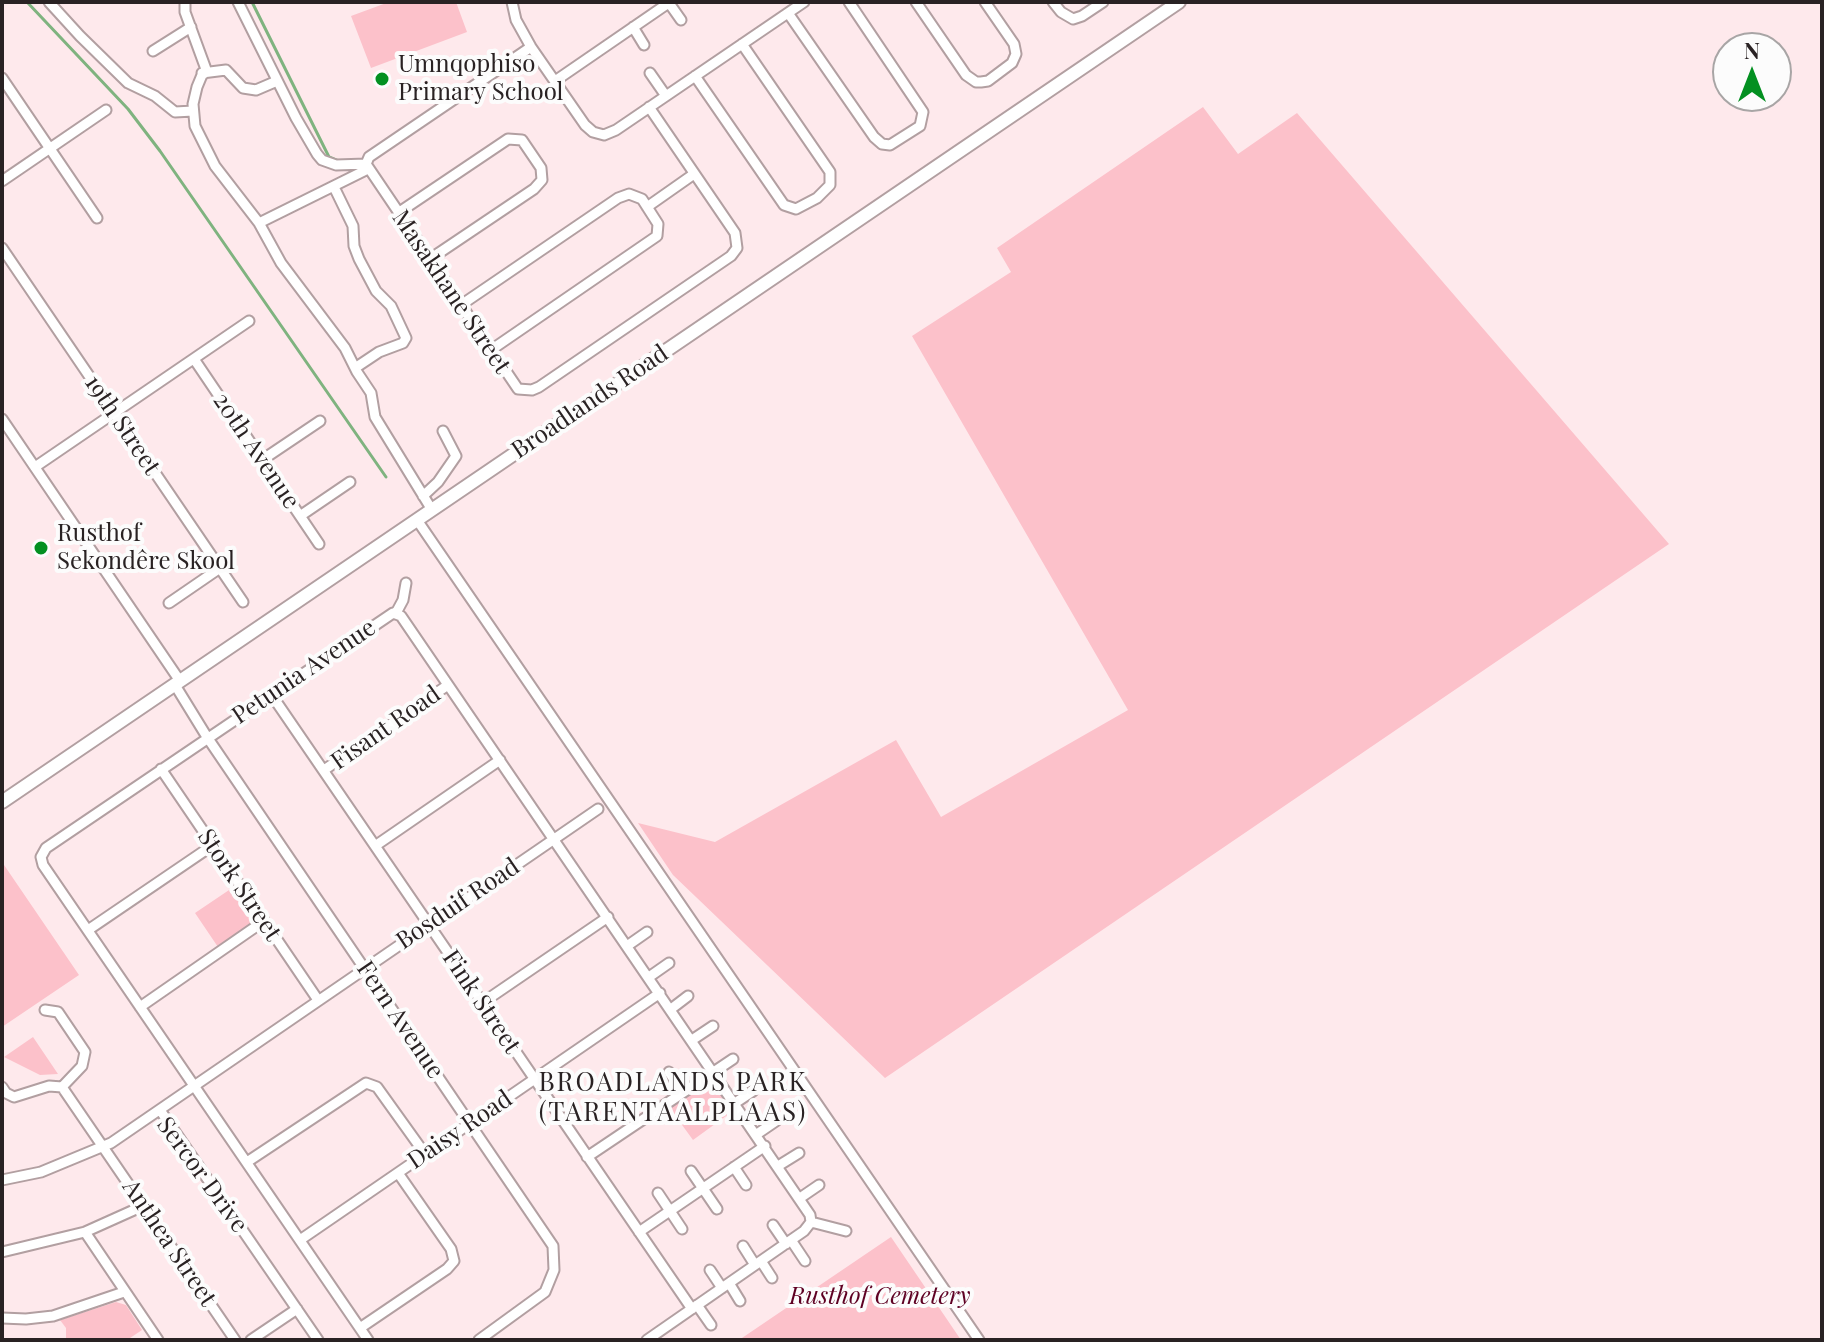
<!DOCTYPE html>
<meta charset="utf-8">
<style>
body{margin:0}
#map{position:relative;width:1824px;height:1342px;overflow:hidden;background:#fee9ec;font-family:"Playfair Display",serif}
canvas{display:block}
.frame{position:absolute;inset:0;border:4px solid #292223;pointer-events:none}
.north{position:absolute;left:1712px;top:32px;width:80px;height:80px;box-sizing:border-box;background:#fcfcfc;border:2px solid #a8a5a5;border-radius:50%;rotate:0deg;font-size:22px;font-weight:700;line-height:32px;text-align:center;color:#292223}
.north::after{content:'';display:block;margin:auto;width:28px;height:36px;background:#039021;clip-path:polygon(50% 0,100% 100%,50% 72%,0 100%)}
</style>
<div id="map">
<canvas width="1824" height="1342"></canvas>
<div class="frame"></div>
<div class="north">N</div>
</div>
<script>
const c = document.querySelector('canvas').getContext('2d');
c.lineJoin = 'round';
function paint(path, color) { c.fillStyle = color; c.fill(path, 'evenodd'); }
const shape = rows => new Path2D(rows.map(r => 'M' + r).join(''));
function stroke(path, color, width, dash) { c.strokeStyle = color; c.lineWidth = width; c.lineCap = dash ? 'butt' : 'round'; c.setLineDash(dash || []); c.stroke(path); }
function drawText(font, color, halo, rows, align = 'center') {
  c.font = font + ' "Playfair Display",serif'; c.lineWidth = 8; c.setLineDash([]); c.textBaseline = 'middle'; c.strokeStyle = halo; c.fillStyle = color; for (const [text, x, y, turn = 0] of rows) {
    c.save(); c.translate(x, y); c.rotate((+turn || 0) * Math.PI / 180); c.textAlign = isNaN(turn) ? turn : align; if (halo) c.strokeText(text, 0, 0); c.fillText(text, 0, 0); c.restore();
  }
}
paint(shape([
 [389,2,456,2,467,32,371,68,351,16],
 [1203,107,1238,154,1297,113,1669,544,885,1078,673,875,638,823,715,842,896,740,941,817,1128,710,912,336,1011,272,997,248],
 [2,862,79,975,2,1027],
 [235,886,253,913,251,925,218,947,195,913],
 [33,1037,58,1074,40,1075,4,1057],
 [707,1080,713,1082,733,1111,693,1140,669,1107],
 [891,1237,961,1340,739,1340,888,1239],
 [116,1302,126,1305,142,1330,127,1340,66,1340,66,1328,60,1320]
]), '#fcc1ca');
stroke(shape([
 [27,2,128,109,160,151,386,477],
 [252,2,329,157,341,162]
]), '#7fb37f', 3);
const street = shape([
 [49,2,80,36,128,83,155,96,175,112,193,111],
 [185,2,185,12,207,72,202,75,197,87,193,104,195,126,215,166,259,223,281,263,345,348,357,372,371,393,375,417,432,510],
 [238,2,296,118,317,154,322,160,336,165,366,164],
 [512,2,516,20,531,47,585,125,593,132,604,135,616,130,804,2],
 [916,2,966,75,976,82,981,82,988,81,1012,63,1016,54,1014,44,985,2],
 [1053,2,1061,12,1073,19,1082,16,1103,2],
 [669,3,681,20],
 [788,13,874,137,882,144,890,145,920,126,923,112,849,2],
 [633,27,644,45],
 [531,47,369,157,366,164,518,389,532,390,539,387,731,256,737,248,735,233,649,107],
 [153,51,191,27],
 [202,73,226,70,243,88,256,90,277,81],
 [650,73,666,96],
 [695,76,784,205,796,209,817,198,830,185,830,172,742,44],
 [2,78,97,218],
 [555,81,670,2],
 [2,181,106,110],
 [334,187,353,226,354,246,359,259,376,291,391,306,406,338,403,343,379,352,355,368],
 [647,207,694,174],
 [398,213,508,139,522,140,541,168,542,180,534,189,430,259],
 [259,223,368,169],
 [2,248,243,602],
 [461,305,618,198,629,194,642,199,658,224,657,236,491,350],
 [194,359,319,544],
 [2,419,180,681],
 [262,460,320,421],
 [35,467,249,321],
 [423,496,438,482,456,456,443,431],
 [300,516,350,482],
 [417,520,979,1340],
 [169,603,220,568],
 [396,613,403,600,406,583],
 [175,685,207,737,553,1246,554,1270,545,1292,479,1340],
 [271,694,692,1309],
 [161,769,318,1000],
 [324,770,448,685],
 [375,846,500,760],
 [88,930,213,845],
 [627,946,647,932],
 [649,977,669,963],
 [482,1003,608,917],
 [140,1007,264,921],
 [671,1009,688,996],
 [45,1010,58,1012,85,1052,82,1066,62,1087],
 [692,1040,713,1026],
 [669,1072,682,1092],
 [2,1087,6,1093,14,1097,49,1086,62,1087,235,1340],
 [735,1103,753,1091],
 [160,1110,318,1340],
 [757,1134,776,1121],
 [587,1157,733,1059],
 [247,1162,366,1083,377,1087,425,1154],
 [778,1166,799,1153],
 [734,1167,746,1185],
 [691,1171,717,1209],
 [2,1180,41,1172,111,1143,598,809],
 [658,1193,682,1229],
 [800,1198,819,1185],
 [811,1222,846,1231],
 [773,1225,786,1244],
 [85,1232,158,1340],
 [639,1232,765,1146],
 [300,1240,660,993],
 [791,1240,805,1261],
 [743,1246,755,1265],
 [2,1252,85,1232,134,1210,140,1201],
 [761,1261,772,1278],
 [710,1270,722,1288],
 [729,1283,740,1301],
 [697,1305,711,1325],
 [2,1318,26,1319,53,1316,124,1292],
 [360,1328,447,1269,454,1261,451,1249,398,1173],
 [251,1340,297,1309],
 [368,1340,43,865,41,857,46,848,393,613,401,616,810,1215,811,1222,804,1231,647,1340]
]);
const secondary = shape([
 [2,802,1179,2]
]);
stroke(street, '#b29fa1', 13);
stroke(secondary, '#b29fa1', 16);
stroke(street, '#fff', 9);
stroke(secondary, '#fff', 12);
for (const [x, y, r, color] of [
 [382,79,8,"#039021"],
 [41,548,8,"#039021"]
]) { const dot = new Path2D(); dot.arc(x, y, r, 0, 2 * Math.PI); c.fillStyle = color; c.fill(dot); stroke(dot, '#fcfcfc', 3); }
drawText('24px', '#292223', '#fcfcfc', [
 ["Umnqophiso",398,65],
 ["Primary School",398,93],
 ["Rusthof",57,534],
 ["Sekondêre Skool",57,562]
], 'left');
drawText('24px', '#292223', '#fcfcfc', [
 ["Masakhane Street",451,292,56],
 ["Broadlands Road",590,402,-34],
 ["19th Street",122,425,56],
 ["20th Avenue",256,451,56],
 ["Petunia Avenue",304,672,-34],
 ["Fisant Road",386,728,-35],
 ["Stork Street",239,885,56],
 ["Bosduif Road",458,904,-34],
 ["Fink Street",481,1002,56],
 ["Fern Avenue",400,1020,56],
 ["Daisy Road",460,1130,-34],
 ["Sercor Drive",202,1175,54],
 ["Anthea Street",169,1243,56]
]);
drawText('italic 24px', '#5e0123', '#fcfcfc', [
 ["Rusthof Cemetery",880,1297]
]);
c.letterSpacing = '2px';
drawText('26px', '#292223', '#fcfcfc', [
 ["BROADLANDS PARK",673,1083],
 ["(TARENTAALPLAAS)",673,1113]
]);
c.letterSpacing = '0px';
</script>
